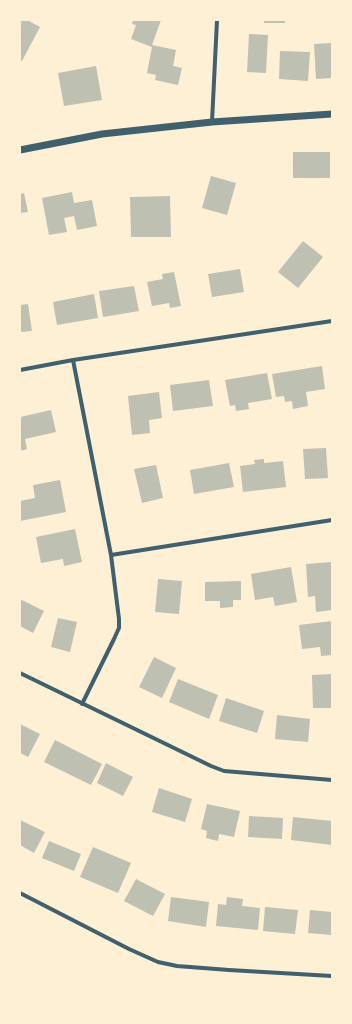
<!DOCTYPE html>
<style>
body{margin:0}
#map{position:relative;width:352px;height:1024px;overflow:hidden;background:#fdf0d5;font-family:"PT Sans Narrow",sans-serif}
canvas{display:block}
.frame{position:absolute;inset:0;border:21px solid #fdf0d5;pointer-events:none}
</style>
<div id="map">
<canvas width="352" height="1024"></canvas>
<div class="frame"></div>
</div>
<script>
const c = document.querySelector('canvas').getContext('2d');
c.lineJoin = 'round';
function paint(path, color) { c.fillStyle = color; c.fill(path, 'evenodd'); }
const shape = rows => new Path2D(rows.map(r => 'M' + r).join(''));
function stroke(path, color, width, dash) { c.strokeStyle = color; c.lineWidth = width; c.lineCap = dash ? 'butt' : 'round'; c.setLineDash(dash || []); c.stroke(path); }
paint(shape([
 [20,20,27,20,40,27,22,61,20,60],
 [133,20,161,20,152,45,176,50,173,66,182,68,178,85,155,80,156,75,147,73,152,47,131,39,136,25,132,24],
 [264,20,285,20,285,23,264,23],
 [249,34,268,35,266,73,247,72],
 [332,43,332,78,316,79,314,44],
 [280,51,310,52,308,81,279,79],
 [96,66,102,100,64,106,58,73],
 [293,152,330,152,330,178,293,178],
 [211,176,236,183,227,215,202,208],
 [72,192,74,203,92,200,97,226,77,230,74,216,64,218,67,232,49,235,42,198],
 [24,193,28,212,20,213,20,194],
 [170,196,171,237,131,237,130,197],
 [303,241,323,257,298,288,278,272],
 [240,269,244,292,212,297,208,274],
 [174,272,181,306,170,308,169,303,152,306,147,282,163,279,162,274],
 [134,286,139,311,103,317,99,291],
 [94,294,98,318,57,325,53,302],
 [28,304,32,331,20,332,20,305],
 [322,366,325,389,306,392,308,406,293,409,292,401,285,402,284,396,276,397,272,374],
 [267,373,272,399,248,403,249,409,236,411,235,405,230,406,225,380],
 [209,380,213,406,173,411,170,385],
 [159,392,162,418,149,420,150,433,132,435,128,396],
 [51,410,56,432,25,439,27,449,20,451,20,417],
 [326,448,328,478,305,479,303,449],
 [264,459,264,463,283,461,286,487,243,492,240,466,255,464,254,460],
 [229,463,234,487,194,494,190,470],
 [156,465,163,498,142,503,134,469],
 [60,480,66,512,20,521,20,501,35,498,33,485],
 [75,529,82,562,64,566,63,559,41,563,36,537],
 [332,562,332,610,316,612,315,596,308,597,306,564],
 [291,567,297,602,275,606,273,597,255,600,251,574],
 [158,579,182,581,179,614,155,612],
 [241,581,241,600,233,600,233,607,220,608,220,601,205,601,205,582],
 [20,599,44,611,33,633,20,626],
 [58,618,77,622,70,652,51,647],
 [332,621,332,655,321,656,320,647,302,649,299,625],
 [154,657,176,668,162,698,139,687],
 [332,674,332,708,313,708,312,675],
 [178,679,218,695,209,719,169,702],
 [226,698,264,711,257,733,219,721],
 [277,715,310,719,308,742,275,739],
 [20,724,40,734,28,757,20,753],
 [55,740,102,764,91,785,44,762],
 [106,763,133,777,123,796,97,783],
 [159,788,192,799,185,822,152,812],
 [207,804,240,811,234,837,219,834,218,841,206,838,207,831,201,829],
 [249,816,283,818,282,839,248,837],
 [293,817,332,821,332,845,291,840],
 [20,820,45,832,34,853,20,845],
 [49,841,81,854,74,871,42,858],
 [93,847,131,863,118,893,80,877],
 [136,879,165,894,153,916,124,901],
 [171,897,209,902,206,927,168,921],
 [227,897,243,899,242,906,260,908,258,930,216,926,218,904,226,905],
 [265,907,298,910,295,934,263,931],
 [310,910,332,912,332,935,308,933]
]), '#bec0b2');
stroke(shape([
 [212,122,217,20],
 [73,360,111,555,119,619,119,628,114,639,82,704],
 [20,370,73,360,332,321],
 [111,555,332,520],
 [20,673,211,766,224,771,332,780],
 [20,893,129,949,158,962,177,966,229,970,332,976]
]), '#3f606c', 4);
stroke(shape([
 [20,150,102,134,212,122,332,114]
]), '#3f606c', 7);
</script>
